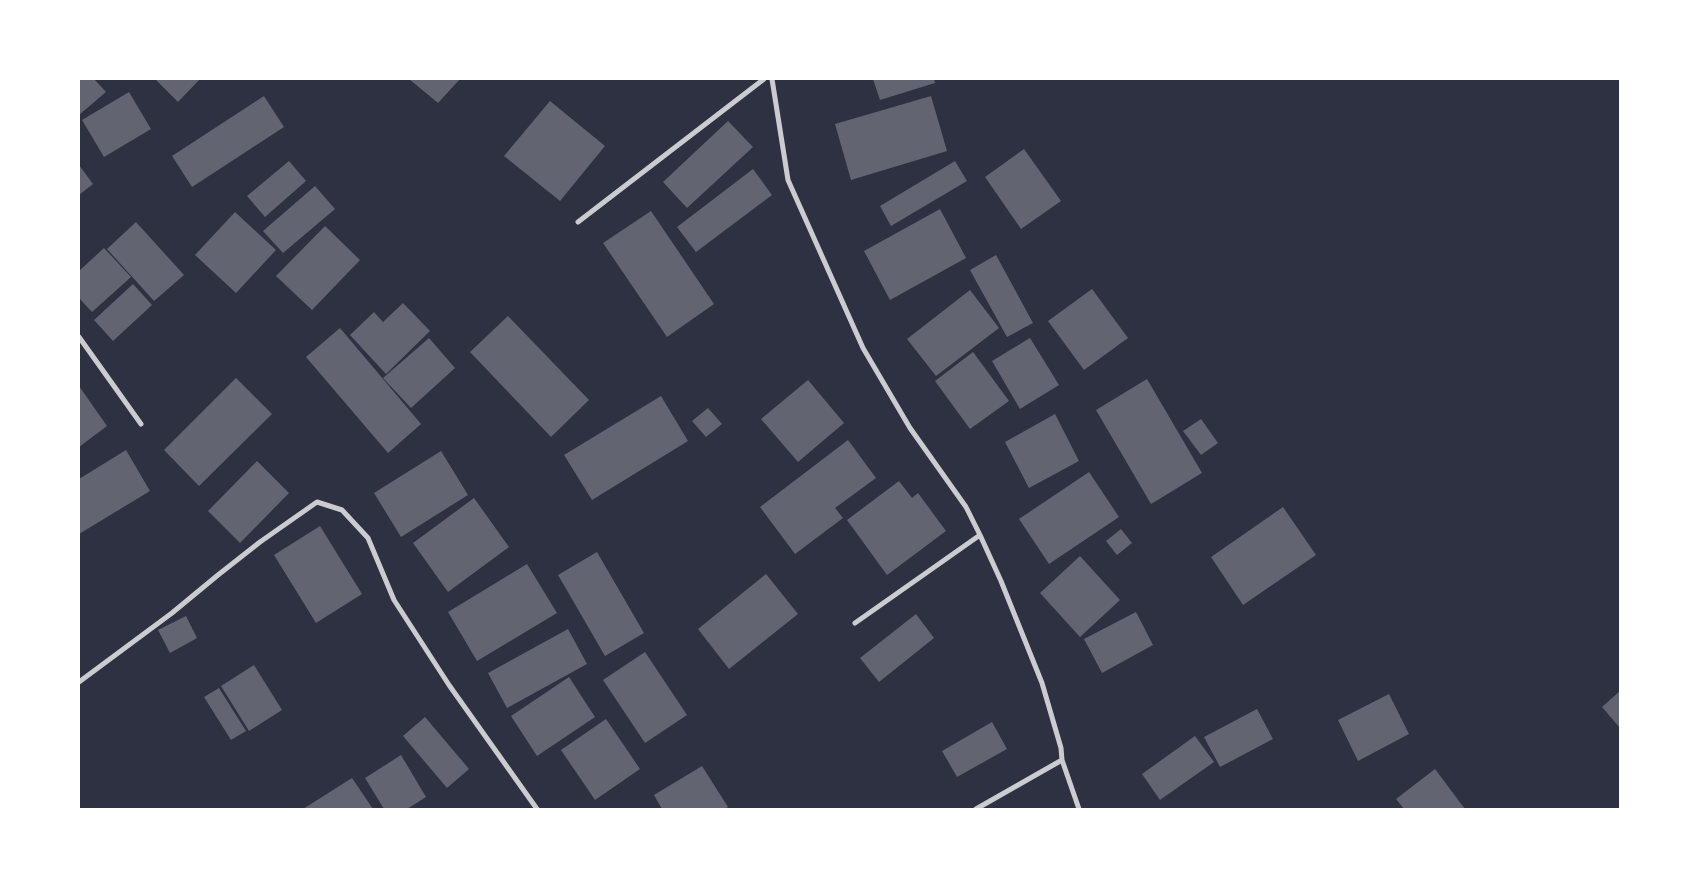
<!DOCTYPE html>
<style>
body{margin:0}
#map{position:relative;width:1699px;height:888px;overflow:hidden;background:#2d3142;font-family:"Nunito Sans",sans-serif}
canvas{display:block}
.frame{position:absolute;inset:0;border:80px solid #fff;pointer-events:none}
</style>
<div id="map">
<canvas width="1699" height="888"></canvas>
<div class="frame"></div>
</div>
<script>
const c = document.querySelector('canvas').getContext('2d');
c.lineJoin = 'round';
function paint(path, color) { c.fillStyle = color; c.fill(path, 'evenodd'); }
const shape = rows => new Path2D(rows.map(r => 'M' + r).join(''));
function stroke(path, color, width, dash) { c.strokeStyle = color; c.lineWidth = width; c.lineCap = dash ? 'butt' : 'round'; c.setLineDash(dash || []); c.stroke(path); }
paint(shape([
 [79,79,94,79,106,92,79,115],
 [155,79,200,79,178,102],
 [409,79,460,79,438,103],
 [873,79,934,79,935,83,880,100],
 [129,92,151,129,104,157,82,120],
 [264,96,284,127,192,187,172,156],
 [931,96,947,151,851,180,835,124],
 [550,101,605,146,560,201,504,156],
 [728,121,753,147,687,208,663,182],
 [1024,149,1061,201,1021,229,985,177],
 [289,161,306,181,265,217,247,196],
 [955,161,967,181,891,226,880,206],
 [79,165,93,184,79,195],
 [753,169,772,195,696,252,677,227],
 [315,186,335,209,283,253,263,231],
 [940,209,966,258,890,300,864,251],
 [651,211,714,304,667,337,603,243],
 [235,212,276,250,236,293,195,255],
 [136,222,184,275,154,301,107,249],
 [325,226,360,260,312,310,276,276],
 [104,248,131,277,92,312,79,298,79,271],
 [996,255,1033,323,1007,337,970,270],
 [133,284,152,305,113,341,94,320],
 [1092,289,1128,338,1084,370,1048,321],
 [970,290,999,328,936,376,907,339],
 [403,303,430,331,386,374,350,335,374,312,383,322],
 [508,316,589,400,551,437,470,352],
 [340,328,421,424,388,453,306,357],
 [429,338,455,368,411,408,383,378],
 [1030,338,1059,385,1020,409,992,361],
 [973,352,1009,401,970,429,935,381],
 [236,378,272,414,199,486,164,450],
 [1147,379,1202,473,1151,504,1096,410],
 [808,380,844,423,798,462,761,419],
 [79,386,107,426,79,447],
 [661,396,688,441,592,500,564,455],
 [708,408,722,424,706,437,692,421],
 [1055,414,1079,461,1029,488,1005,442],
 [1201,419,1218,443,1201,455,1183,431],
 [848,440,876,478,835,508,843,518,795,554,760,507],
 [126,450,150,491,79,534,79,479],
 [441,451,468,495,401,537,374,493],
 [257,461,289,493,240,543,208,511],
 [1089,472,1119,517,1049,564,1019,519],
 [899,481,912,498,918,493,946,531,887,575,847,520],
 [474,498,509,547,448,592,413,543],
 [1283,507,1316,555,1243,605,1211,557],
 [320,526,362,594,316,623,274,555],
 [1121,529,1132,543,1117,555,1106,541],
 [597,552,644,633,605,656,558,575],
 [1080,556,1120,600,1080,637,1040,593],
 [527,564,557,613,477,661,448,612],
 [766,574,798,614,729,669,698,629],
 [1136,612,1153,645,1102,673,1084,639],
 [916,614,934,638,879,682,860,658],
 [186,616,197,638,170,653,158,630],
 [568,629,587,664,507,708,488,673],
 [645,652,687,715,645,743,603,680],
 [254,665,282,710,249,731,221,686],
 [569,677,595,717,537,756,511,716],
 [219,688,246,731,231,740,204,697],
 [1620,691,1620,728,1602,707],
 [1389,694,1409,734,1358,761,1338,720],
 [1257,709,1273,739,1220,767,1204,737],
 [425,717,469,769,447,788,403,736],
 [606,719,640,769,595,800,561,750],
 [992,722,1007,749,957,777,942,751],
 [1195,736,1214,762,1160,800,1142,774],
 [401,755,426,797,407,809,384,809,365,778],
 [702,766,728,807,725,809,662,809,654,795],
 [1435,769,1465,809,1404,809,1396,799],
 [352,778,373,809,303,809]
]), '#626471');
stroke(shape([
 [772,79,788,180,863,348,910,428,966,507,980,535,1001,581,1042,683,1061,748,1062,760,1079,809],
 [578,222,764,79],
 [79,337,141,424],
 [855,623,980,535],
 [79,682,172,613,218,575,260,542,317,502,342,510,368,538,394,600,449,685,537,809],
 [976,809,1062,760]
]), '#caccd0', 5);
</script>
